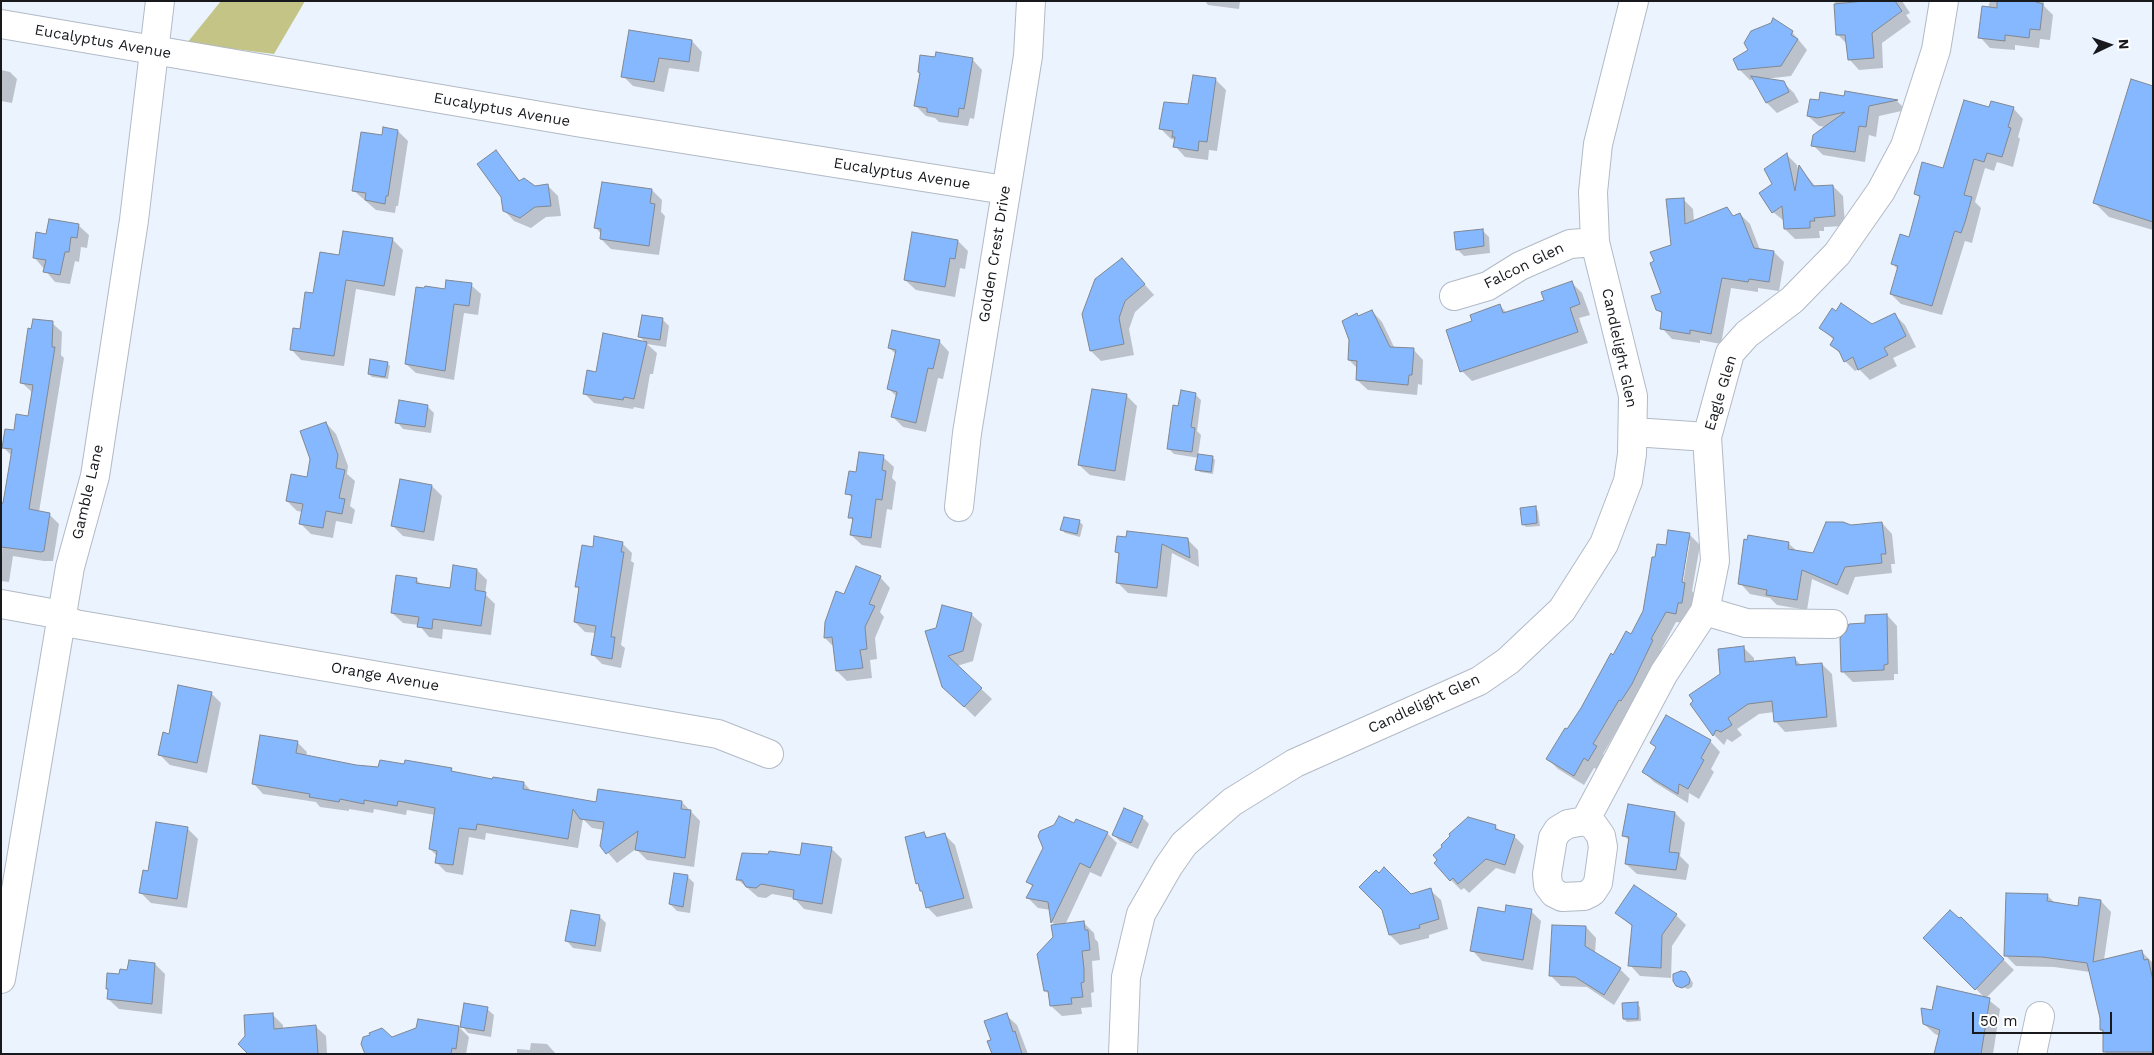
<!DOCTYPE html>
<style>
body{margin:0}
#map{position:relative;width:2154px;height:1055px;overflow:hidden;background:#ebf3ff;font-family:"Work Sans",sans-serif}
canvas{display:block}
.frame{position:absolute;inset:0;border:2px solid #17191d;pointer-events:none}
.north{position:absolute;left:2084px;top:20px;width:50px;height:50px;-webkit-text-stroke:4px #fff;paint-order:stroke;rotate:87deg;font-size:14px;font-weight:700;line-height:20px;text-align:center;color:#17191d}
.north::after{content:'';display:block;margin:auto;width:18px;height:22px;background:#17191d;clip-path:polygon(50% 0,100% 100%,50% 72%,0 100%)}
.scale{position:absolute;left:1972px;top:1012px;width:140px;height:22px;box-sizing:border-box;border:2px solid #17191d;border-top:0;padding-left:6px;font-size:15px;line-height:18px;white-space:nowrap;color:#17191d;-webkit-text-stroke:4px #fff;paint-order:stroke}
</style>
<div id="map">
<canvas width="2154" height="1055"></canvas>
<div class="frame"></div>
<div class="north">N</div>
<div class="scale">50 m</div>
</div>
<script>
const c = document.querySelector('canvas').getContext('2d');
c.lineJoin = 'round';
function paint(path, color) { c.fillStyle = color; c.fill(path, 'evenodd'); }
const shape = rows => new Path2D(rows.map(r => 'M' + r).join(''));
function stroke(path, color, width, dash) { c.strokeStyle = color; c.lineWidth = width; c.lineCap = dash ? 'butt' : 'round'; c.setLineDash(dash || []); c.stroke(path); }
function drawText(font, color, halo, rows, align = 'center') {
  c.font = font + ' "Work Sans",sans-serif'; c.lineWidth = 5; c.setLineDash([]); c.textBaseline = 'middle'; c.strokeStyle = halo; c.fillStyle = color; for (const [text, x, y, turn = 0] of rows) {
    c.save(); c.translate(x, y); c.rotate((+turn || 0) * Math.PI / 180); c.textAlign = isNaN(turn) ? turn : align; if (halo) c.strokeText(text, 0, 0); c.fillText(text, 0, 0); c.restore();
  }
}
paint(shape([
 [221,1,305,1,274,54,187,43]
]), '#c4c486');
paint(shape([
 [1205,1,1240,1,1239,9,1208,5],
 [1835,1,1902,1,1910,13,1906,15,1911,22,1882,43,1883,68,1859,70,1849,59,1848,45,1838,35],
 [1990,1,2044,1,2044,6,2053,15,2050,40,2040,39,2039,48,2015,45,2015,50,1990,48,1980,37],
 [1792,32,1807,50,1791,76,1764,79,1783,82,1794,93,1799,102,1777,113,1767,103,1754,79,1750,80,1739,69],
 [692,41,702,52,699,72,669,68,664,92,633,86,623,76],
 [972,59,982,70,974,119,970,118,968,126,939,122,935,118,926,116,916,106],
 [1,70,10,72,17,79,12,103,1,101],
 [1215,79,1226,90,1217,151,1209,150,1208,160,1185,157,1175,146,1176,140,1171,139,1161,129,1189,106],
 [2153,87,2153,230,2109,217,2095,203],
 [1846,92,1897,101,1906,110,1879,116,1876,137,1869,135,1865,162,1823,155,1813,145,1825,127,1819,126,1808,116,1845,98],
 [2013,108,2023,119,2018,137,2020,139,2013,167,1997,162,1994,171,1985,168,1975,202,1981,208,1972,243,1965,241,1964,244,1942,315,1901,304,1891,294,1898,270,1893,264,1910,238,1921,199,1915,193,1944,170,1990,109],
 [398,131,408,141,398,206,396,206,395,213,376,210,353,190,383,136],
 [496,152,521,182,535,187,548,186,558,196,561,216,546,217,531,228,514,221,504,210],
 [1787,155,1797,165,1799,174,1800,168,1816,187,1833,186,1843,196,1845,226,1824,227,1824,231,1819,231,1820,238,1795,239,1785,229,1784,221,1773,212,1773,184],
 [652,190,662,200,661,212,665,216,659,255,611,249,601,239,601,234,595,227],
 [1683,199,1693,209,1694,222,1726,209,1734,217,1740,214,1750,224,1760,250,1774,252,1784,262,1779,291,1758,288,1758,292,1731,288,1721,344,1700,340,1700,343,1672,339,1662,328,1663,315,1657,309,1663,294],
 [78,225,89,235,87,248,81,247,79,262,75,261,70,284,55,282,34,257,47,235],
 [1482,230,1489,237,1490,253,1464,256,1457,249],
 [392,239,403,250,395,296,356,289,344,366,301,360,291,349,301,331,314,294,340,257],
 [958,241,968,251,965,269,960,268,955,297,916,290,905,280],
 [1132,270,1154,295,1135,312,1129,329,1134,355,1101,361,1091,351,1083,314],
 [1572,283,1582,293,1590,315,1579,318,1588,343,1472,381,1462,371,1473,322,1500,306,1507,313,1546,300],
 [471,285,481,294,478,315,464,313,454,380,416,373,406,364,446,290],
 [1372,311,1382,322,1395,349,1413,349,1423,360,1422,385,1418,384,1417,395,1368,390,1357,380,1358,369,1349,360,1359,317],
 [1894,314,1905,325,1916,347,1893,358,1897,366,1870,380,1859,369,1855,371,1845,361,1842,355,1831,345,1834,340,1821,328,1872,325],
 [662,319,669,326,666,347,647,344,657,353,653,374,650,374,644,409,634,407,633,409,594,403,584,393,597,374,646,343,640,337],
 [52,323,62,332,61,355,64,358,39,512,49,514,59,524,53,561,44,561,13,556,9,582,1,581,4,505,12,456,3,447,29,417,33,393,22,383],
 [939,341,949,352,943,379,938,378,926,432,903,427,893,417,897,397,889,389,897,355,889,348],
 [387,363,390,366,388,379,372,377,369,374],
 [1195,394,1201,400,1197,431,1201,435,1198,455,1212,457,1215,460,1213,474,1200,472,1197,469,1199,458,1174,454,1168,448,1179,407],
 [1126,395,1137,406,1125,481,1090,475,1079,465],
 [427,406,434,413,431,433,403,429,397,422],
 [326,423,336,434,348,466,347,474,355,481,350,506,355,510,352,524,336,521,333,538,311,534,300,523,303,512,297,511,287,501,308,479],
 [883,457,894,467,892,478,896,482,892,510,887,509,881,548,862,545,851,535,853,521,850,517,853,499,847,493,857,473],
 [432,486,442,496,434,541,403,536,392,525],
 [1535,508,1538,511,1540,526,1526,527,1523,524],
 [1080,522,1083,525,1080,537,1065,533,1062,530],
 [1882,523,1892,534,1895,564,1891,564,1892,573,1855,577,1848,595,1812,579,1807,610,1777,605,1770,598,1750,594,1740,583,1788,543,1798,552,1814,555,1851,527],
 [1689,534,1700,545,1692,591,1695,594,1692,613,1686,623,1676,622,1661,650,1663,651,1603,754,1606,758,1599,770,1594,768,1584,785,1558,769,1548,759,1614,657,1631,635,1644,611,1656,559,1667,546],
 [1687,541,1690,541,1682,589,1680,588],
 [1187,539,1198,550,1199,567,1172,553,1167,597,1128,593,1117,582,1120,555,1117,552],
 [622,543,632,553,631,561,634,563,621,645,625,648,621,668,602,664,592,654,596,633,585,632,575,622,580,590,576,586,594,549],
 [477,570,487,580,485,594,495,604,491,635,443,629,442,639,429,637,419,625,403,623,392,613,416,579,422,585,451,589],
 [880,577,890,588,880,612,884,617,875,638,877,659,870,660,872,678,847,681,837,671,834,647,825,638],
 [971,614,982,624,973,661,957,666,992,699,975,717,954,697,937,629],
 [1887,615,1897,626,1898,674,1894,674,1894,680,1853,682,1843,672,1867,624],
 [1744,648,1754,658,1754,662,1795,659,1802,666,1822,664,1832,674,1837,727,1785,732,1775,721,1774,712,1759,714,1737,729,1742,735,1732,742,1727,739,1724,745,1714,735,1692,704,1721,675],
 [211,693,221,703,207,773,170,765,160,755,170,735],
 [1710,741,1720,752,1711,769,1714,772,1699,799,1689,793,1688,803,1654,782,1643,771,1657,748,1652,743],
 [297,742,307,752,306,756,322,761,379,768,451,770,455,773,493,781,524,783,532,792,597,803,682,802,700,821,694,867,647,860,636,849,617,863,602,846,604,830,592,828,583,819,578,848,486,833,485,840,469,837,463,875,446,872,436,862,437,856,430,849,435,815,407,810,406,815,374,809,373,813,349,809,349,811,320,807,316,802,263,794,254,784],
 [1675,813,1685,823,1680,856,1689,865,1686,880,1637,874,1626,864,1630,841,1624,836],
 [1142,817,1149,824,1138,849,1120,841,1113,835],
 [157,824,188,829,198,839,187,908,151,903,140,892,149,873],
 [1075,825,1107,833,1117,843,1101,877,1090,872,1065,925,1084,923,1094,933,1095,939,1098,942,1100,960,1092,961,1094,992,1091,993,1092,1007,1081,1008,1082,1014,1062,1016,1051,1006,1050,995,1045,990,1056,926,1052,922,1051,910,1038,908,1028,898,1033,887,1028,882],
 [1495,826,1501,832,1514,836,1524,846,1515,874,1496,868,1469,893,1464,888,1461,890,1451,880,1444,847],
 [924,833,929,839,945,835,955,845,973,908,937,917,927,907,924,893,917,883],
 [832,849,842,859,832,914,804,909,794,898,772,894,766,898,758,897,737,879,801,857],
 [688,877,694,883,690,913,677,911,670,904],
 [1430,890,1441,900,1448,929,1429,935,1429,938,1400,945,1390,935,1383,909,1410,895],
 [2047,895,2056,904,2079,907,2101,901,2111,912,2104,960,2141,951,2152,962,2153,1054,2107,1054,2104,1051,2104,1034,2101,1030,2101,1018,2090,972,2054,967,2016,966,2006,956],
 [1531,911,1541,921,1533,970,1482,961,1472,950,1506,913],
 [1616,913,1676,915,1686,925,1672,946,1671,978,1640,976,1630,965,1633,927],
 [599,916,606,923,601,952,573,948,567,941],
 [1961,918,2014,970,1986,998,2000,1009,1993,1054,1936,1054,1940,1036,1935,1034,1924,1024,1933,1011,1985,998,1925,938],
 [1586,927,1596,938,1595,954,1620,969,1630,979,1614,1005,1587,987,1561,986,1551,976],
 [155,964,165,974,162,1014,119,1009,108,999,109,990,107,988,120,976],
 [1686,973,1693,983,1692,987,1688,989,1677,985],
 [1637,1004,1640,1007,1641,1021,1627,1022,1624,1019],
 [487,1009,494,1015,491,1037,468,1033,462,1026],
 [272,1014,283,1025,283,1029,315,1026,326,1036,327,1054,248,1054],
 [1006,1015,1017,1025,1028,1054,993,1054,992,1041],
 [459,1027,469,1037,466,1054,366,1054,392,1039],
 [531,1043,547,1044,556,1054,517,1054,517,1049,530,1050]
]), '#0003');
const building = shape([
 [1865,1,1895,1,1902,11,1872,33,1874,58,1848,60,1845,35,1836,35,1834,4,1865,1],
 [1997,1,2033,1,2043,4,2040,30,2030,29,2029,38,2005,35,2005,41,1978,38,1982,6,1997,8,1997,1],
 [1773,18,1793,31,1791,35,1798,39,1781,66,1738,70,1733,59,1748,50,1744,43,1751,31,1771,23,1773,18],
 [629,30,692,40,689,62,659,58,654,82,621,77,629,30],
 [936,52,973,58,964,109,959,108,958,117,927,112,927,108,914,106,920,73,918,72,920,55,935,57,936,52],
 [1193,75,1216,78,1207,142,1199,141,1198,151,1173,147,1175,137,1172,137,1173,131,1159,129,1164,102,1188,104,1193,75],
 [1751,76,1784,81,1789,92,1766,103,1751,76],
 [2131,79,2153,86,2153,222,2093,203,2131,79],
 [1845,91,1898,100,1869,106,1866,127,1859,126,1855,152,1811,146,1813,135,1845,112,1818,118,1807,116,1810,99,1819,100,1820,92,1844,96,1845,91],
 [1964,100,1989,107,1991,101,2014,107,2008,127,2011,128,2002,157,1987,153,1984,162,1974,159,1964,195,1972,197,1965,222,1961,233,1955,231,1954,233,1932,306,1890,294,1898,266,1891,264,1900,234,1909,237,1920,196,1914,194,1922,162,1943,168,1964,100],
 [383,127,398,130,388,196,386,196,385,204,365,200,366,193,352,191,361,132,382,135,383,127],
 [496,150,519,181,524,178,535,186,548,184,551,206,535,207,520,218,503,211,501,197,477,164,496,150],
 [1787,153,1795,191,1799,165,1813,186,1833,185,1835,216,1814,218,1815,221,1810,221,1810,228,1784,229,1782,206,1772,213,1759,193,1772,184,1764,169,1787,153],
 [602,182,652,189,650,203,655,204,649,246,600,239,601,229,594,228,602,182],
 [1684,198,1685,224,1727,207,1733,216,1740,213,1754,248,1774,251,1769,282,1749,279,1748,282,1722,278,1711,334,1690,330,1690,334,1660,329,1662,312,1656,310,1651,296,1661,293,1650,263,1654,261,1650,252,1671,245,1666,199,1684,198],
 [49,219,79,224,77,238,71,237,69,252,65,252,60,275,43,272,46,260,33,258,36,232,46,234,49,219],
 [1483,229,1484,246,1456,250,1454,232,1483,229],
 [343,231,393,238,384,286,346,280,334,356,290,350,293,328,300,329,305,292,313,293,320,252,339,255,343,231],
 [912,232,958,240,955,259,950,258,945,287,904,280,912,232],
 [1122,258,1145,284,1125,301,1119,318,1124,344,1090,351,1082,314,1095,279,1122,258],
 [446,280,472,283,469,306,454,304,445,371,405,364,416,287,424,288,425,286,445,289,446,280],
 [1572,281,1580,304,1570,308,1578,332,1460,372,1446,330,1472,321,1470,315,1500,304,1503,313,1544,300,1541,292,1572,281],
 [1841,303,1872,324,1895,313,1906,336,1884,348,1888,355,1858,370,1853,357,1844,362,1839,351,1830,345,1834,338,1819,328,1832,308,1836,311,1841,303],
 [1372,310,1390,347,1414,348,1412,375,1409,375,1408,385,1356,380,1357,361,1348,360,1349,340,1342,321,1357,313,1358,316,1372,310],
 [642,315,663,318,660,340,638,337,642,315],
 [33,319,53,321,52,347,55,347,29,509,50,513,44,551,41,552,1,547,1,503,3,503,12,449,2,448,5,429,14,430,16,414,28,416,33,385,20,383,28,328,31,329,33,319],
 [892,330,940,340,933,369,928,368,916,423,891,417,897,392,887,389,896,350,888,348,892,330],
 [603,333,647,342,634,399,624,397,623,400,583,394,587,370,596,372,603,333],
 [370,359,388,362,385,377,368,374,370,359],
 [1092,389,1127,394,1115,471,1078,465,1092,389],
 [1181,390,1196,393,1191,427,1195,428,1192,452,1167,449,1173,405,1178,406,1181,390],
 [399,400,428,405,425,427,395,423,399,400],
 [326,422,338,455,336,468,345,470,339,498,345,499,342,514,326,511,323,528,299,524,303,504,286,501,291,474,307,477,310,459,300,431,326,422],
 [859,452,884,455,882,470,886,471,882,500,876,499,871,538,850,535,853,518,848,518,852,495,845,494,849,471,856,472,859,452],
 [1198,454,1213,456,1211,472,1195,470,1198,454],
 [400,479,432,485,424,532,391,526,400,479],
 [1536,506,1537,523,1522,525,1520,508,1536,506],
 [1064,517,1080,520,1077,534,1060,530,1064,517],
 [1826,522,1843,522,1851,525,1882,522,1886,554,1881,554,1882,563,1845,567,1837,585,1802,570,1797,600,1766,595,1767,590,1738,584,1744,539,1747,540,1748,535,1789,542,1788,549,1813,553,1826,522],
 [1668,530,1690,533,1682,582,1685,583,1682,603,1678,603,1676,614,1666,612,1651,639,1653,640,1632,684,1621,701,1619,700,1593,744,1597,746,1588,761,1584,758,1574,776,1546,759,1565,728,1567,729,1581,708,1611,653,1613,655,1626,631,1631,634,1643,611,1652,557,1655,557,1657,544,1666,545,1668,530],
 [1127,531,1188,538,1190,558,1162,544,1157,588,1116,583,1119,553,1115,552,1117,536,1126,537,1127,531],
 [594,536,623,542,621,552,624,552,611,637,615,637,612,659,591,655,596,626,574,622,579,587,575,587,582,545,593,547,594,536],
 [453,565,477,569,475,590,486,592,481,626,433,619,432,629,417,627,419,617,391,613,396,575,417,578,416,583,450,588,453,565],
 [856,566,881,576,869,604,875,606,865,627,867,649,860,650,863,668,836,671,832,637,824,638,825,622,836,591,844,594,856,566],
 [942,605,972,613,963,651,948,656,982,688,964,707,942,687,925,631,936,628,942,605],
 [1887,614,1888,664,1884,665,1884,670,1841,672,1840,638,1846,632,1849,624,1865,623,1865,615,1887,614],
 [1744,646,1745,662,1795,657,1796,665,1822,663,1827,717,1774,722,1772,701,1748,704,1728,718,1732,725,1721,732,1716,730,1713,736,1690,704,1693,701,1689,695,1720,674,1718,649,1744,646],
 [178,685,212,692,197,763,158,755,163,732,169,734,178,685],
 [1666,715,1711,740,1701,758,1704,760,1688,789,1679,784,1678,794,1642,772,1656,747,1650,743,1666,715],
 [260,735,298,741,296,753,356,765,378,767,380,760,404,764,405,760,452,768,451,771,492,779,493,777,524,782,523,789,596,802,598,789,682,801,681,809,691,810,685,858,635,850,638,831,606,854,600,846,604,822,580,819,573,809,568,839,477,824,476,830,459,828,453,865,435,863,437,851,429,849,435,808,398,801,397,806,364,800,364,804,340,799,339,802,309,797,310,794,252,784,260,735],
 [1628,804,1675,812,1669,852,1679,853,1676,870,1625,864,1629,837,1622,836,1628,804],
 [1124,808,1143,816,1131,843,1112,835,1124,808],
 [1059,816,1074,823,1076,819,1108,832,1090,868,1080,863,1051,923,1048,902,1026,898,1033,885,1026,882,1043,848,1038,836,1040,831,1054,825,1059,816],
 [1468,817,1496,825,1495,829,1515,835,1505,865,1486,859,1458,884,1453,878,1450,881,1434,863,1437,860,1433,855,1442,847,1441,845,1450,836,1449,834,1468,817],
 [156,822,188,827,177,899,139,893,143,870,148,871,156,822],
 [924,832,926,838,945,833,964,898,926,908,922,891,920,891,918,883,916,884,905,837,924,832],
 [802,843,832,847,822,904,793,899,794,890,761,884,756,888,746,887,742,880,736,880,742,853,768,854,769,851,800,855,802,843],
 [1384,867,1411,894,1431,888,1439,919,1419,925,1420,928,1389,935,1382,910,1359,887,1376,870,1379,873,1384,867],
 [674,873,688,875,683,907,669,904,674,873],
 [1634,885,1677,914,1662,935,1661,968,1628,966,1632,925,1615,913,1634,885],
 [2006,893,2048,894,2047,901,2078,906,2079,897,2101,900,2093,962,2142,950,2144,960,2148,959,2153,980,2153,1052,2103,1052,2103,1030,2100,1030,2100,1018,2087,963,2042,957,2004,956,2006,893],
 [1506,905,1532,909,1523,960,1470,951,1478,907,1505,912,1506,905],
 [571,910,600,915,595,946,565,941,571,910],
 [1950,910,1959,918,1961,917,2004,959,1975,990,1923,938,1950,910],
 [1084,921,1085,930,1088,930,1090,950,1082,951,1084,969,1084,982,1081,983,1083,997,1071,998,1072,1004,1050,1006,1048,991,1044,991,1037,954,1053,937,1051,925,1084,921],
 [1552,925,1586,926,1585,946,1621,968,1604,995,1575,977,1549,976,1552,925],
 [129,960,155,963,152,1004,107,999,108,989,106,989,107,973,119,974,120,969,127,970,129,960],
 [1681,971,1686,972,1690,979,1689,984,1682,988,1676,986,1673,981,1673,974,1681,971],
 [1937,986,1990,998,1981,1054,1934,1054,1940,1030,1923,1024,1921,1008,1932,1010,1937,986],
 [1638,1002,1638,1019,1623,1019,1622,1003,1638,1002],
 [464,1003,488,1007,484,1031,460,1027,464,1003],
 [273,1013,274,1029,316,1025,318,1054,248,1054,238,1044,245,1036,244,1015,273,1013],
 [1007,1013,1013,1032,1015,1031,1022,1054,992,1054,987,1041,991,1040,984,1021,1007,1013],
 [418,1019,459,1026,456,1049,452,1048,451,1054,365,1054,361,1044,363,1037,370,1035,369,1033,382,1028,392,1037,416,1028,418,1019]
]);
paint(building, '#85b8fe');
stroke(building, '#808792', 1);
const minor = shape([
 [1,24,582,123,1005,190],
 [1454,296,1488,286,1520,266,1570,244,1595,242],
 [1634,432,1707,437],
 [959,507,967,433,1028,56,1031,1],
 [1,604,51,613,75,624,718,734,769,754],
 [1705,611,1746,623,1833,624],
 [1585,821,1664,673,1705,611,1715,561,1707,437,1730,353,1747,334,1792,300,1837,254,1881,191,1905,146,1936,50,1944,1],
 [1585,821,1594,826,1601,836,1603,847,1598,883,1592,892,1584,896,1562,897,1554,893,1548,885,1547,874,1553,838,1558,830,1568,824,1585,821],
 [1,979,70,567,95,476,134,220,160,1],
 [1123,1054,1126,977,1141,914,1168,867,1184,844,1232,802,1295,763,1479,681,1508,661,1562,610,1604,544,1628,481,1632,454,1633,396,1595,242,1593,192,1598,144,1634,1],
 [2032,1054,2040,1016]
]);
stroke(minor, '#b2bac5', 30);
stroke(minor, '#fff', 28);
drawText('15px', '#17191d', '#fff', [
 ["Eucalyptus Avenue",103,42,10],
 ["Eucalyptus Avenue",502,110,10],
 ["Eucalyptus Avenue",902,174,9],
 ["Golden Crest Drive",995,254,-81],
 ["Falcon Glen",1524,266,-26],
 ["Candlelight Glen",1619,348,78],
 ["Eagle Glen",1721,393,-73],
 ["Gamble Lane",88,492,-77],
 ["Orange Avenue",385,677,10],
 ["Candlelight Glen",1424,704,-25]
]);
</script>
